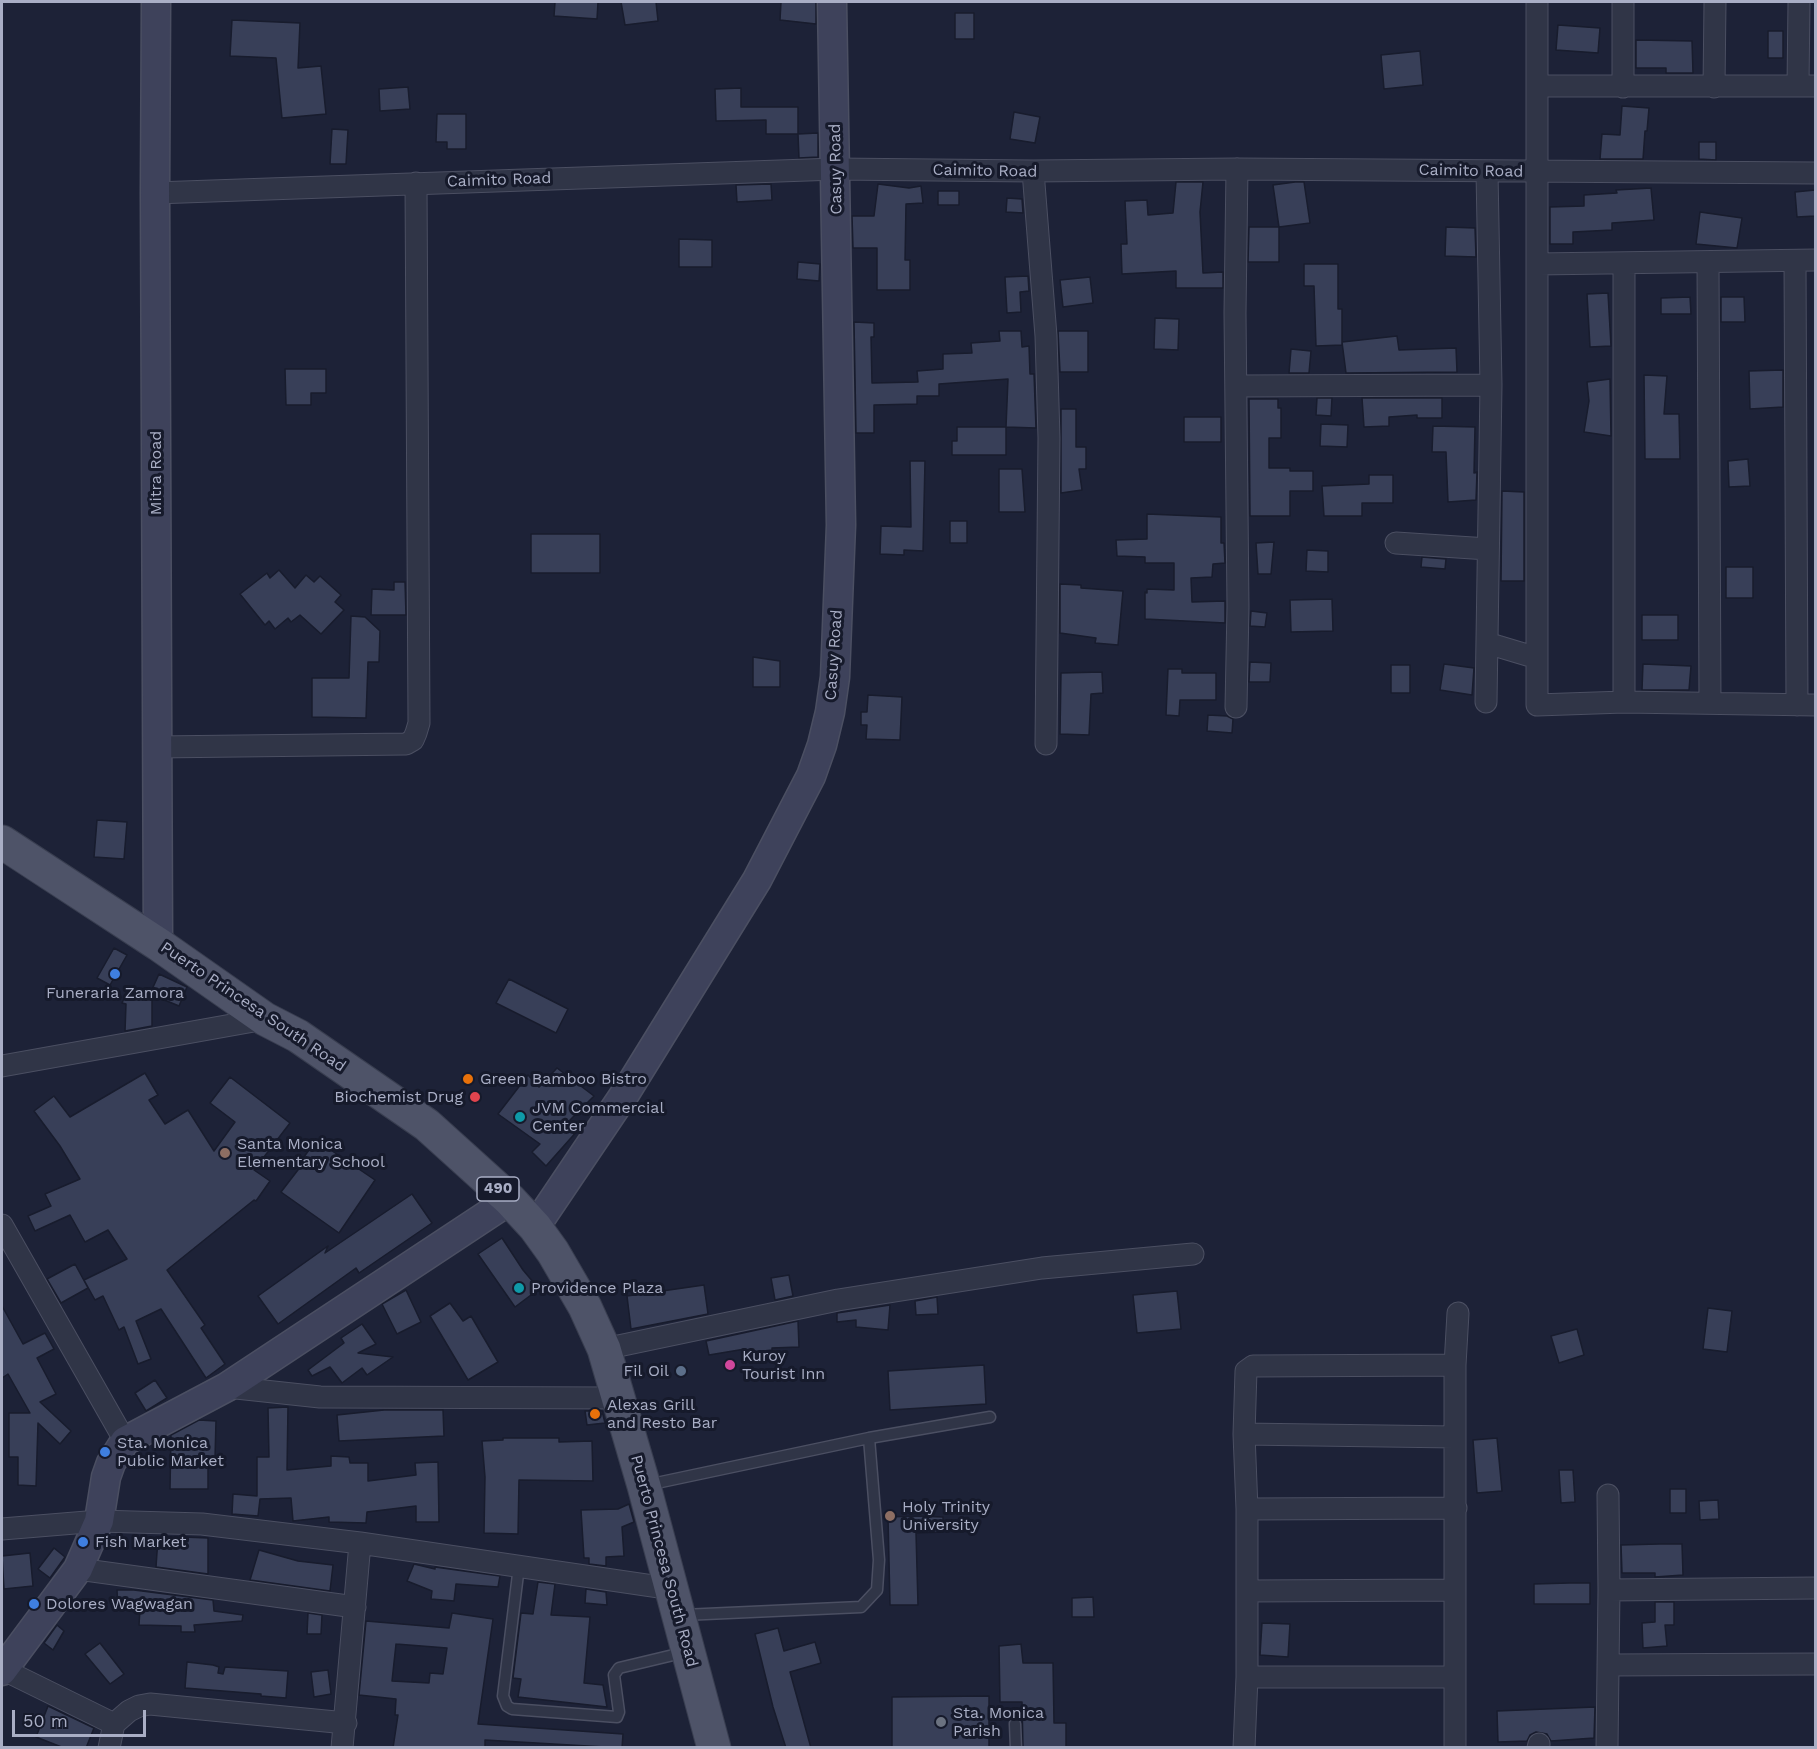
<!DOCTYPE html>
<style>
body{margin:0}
#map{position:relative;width:1817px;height:1749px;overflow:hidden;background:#1d2237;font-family:"Work Sans",sans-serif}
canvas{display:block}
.frame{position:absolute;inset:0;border:3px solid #a9aec5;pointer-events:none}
.scale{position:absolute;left:12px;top:1710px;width:134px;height:27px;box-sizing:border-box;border:3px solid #a9aec5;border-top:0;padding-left:8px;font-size:18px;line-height:21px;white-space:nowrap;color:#a9aec5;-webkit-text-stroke:4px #161a2b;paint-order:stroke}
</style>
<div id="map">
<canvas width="1817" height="1749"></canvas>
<div class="frame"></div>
<div class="scale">50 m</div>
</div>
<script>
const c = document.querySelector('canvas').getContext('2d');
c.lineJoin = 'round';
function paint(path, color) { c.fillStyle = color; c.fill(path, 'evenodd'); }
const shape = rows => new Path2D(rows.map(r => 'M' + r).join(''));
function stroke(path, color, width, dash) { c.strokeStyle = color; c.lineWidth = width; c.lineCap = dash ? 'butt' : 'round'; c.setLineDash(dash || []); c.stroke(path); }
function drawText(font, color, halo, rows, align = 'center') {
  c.font = font + ' "Work Sans",sans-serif'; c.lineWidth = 6; c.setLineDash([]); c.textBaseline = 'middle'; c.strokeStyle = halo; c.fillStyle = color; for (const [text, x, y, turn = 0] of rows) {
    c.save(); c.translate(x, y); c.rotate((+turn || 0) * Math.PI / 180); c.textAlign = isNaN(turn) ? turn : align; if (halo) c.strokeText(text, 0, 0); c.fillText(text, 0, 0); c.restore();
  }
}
const building = shape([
 [555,2,598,2,597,19,554,16,555,2],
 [621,2,656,2,658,21,625,25,621,2],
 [781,2,816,2,816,24,780,20,781,2],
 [955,13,974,13,974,39,955,39,955,13],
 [232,20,300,23,298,68,321,66,326,114,282,118,276,58,230,56,232,20],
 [1558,25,1600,28,1598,53,1556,50,1558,25],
 [1768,31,1783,31,1783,58,1768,58,1768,31],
 [1636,40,1692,41,1693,73,1666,73,1666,68,1636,68,1636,40],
 [1420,51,1423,85,1384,89,1381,55,1420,51],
 [408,87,410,109,380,111,379,89,408,87],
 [741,88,741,107,798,107,798,134,766,134,766,120,716,121,715,89,741,88],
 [1622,106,1649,108,1647,131,1645,131,1643,159,1600,159,1602,134,1620,135,1622,106],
 [1014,112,1040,117,1035,143,1010,139,1014,112],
 [437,114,466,114,466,149,447,149,447,142,436,142,437,114],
 [332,129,348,130,346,164,330,164,332,129],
 [818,133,818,157,799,158,798,134,818,133],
 [1699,142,1716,142,1716,160,1699,159,1699,142],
 [1176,182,1203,182,1200,212,1203,273,1223,272,1223,288,1176,288,1176,271,1122,274,1121,244,1127,244,1125,201,1147,200,1148,215,1173,213,1176,182],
 [1295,182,1304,182,1310,223,1279,227,1273,185,1295,182],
 [771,184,772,200,737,202,736,185,771,184],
 [878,184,909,188,921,186,923,203,906,204,905,260,910,260,910,290,877,290,877,248,853,248,852,216,874,216,878,184],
 [1651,188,1654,220,1612,223,1612,230,1573,232,1573,244,1550,244,1550,207,1584,206,1584,195,1617,193,1616,190,1651,188],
 [1815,190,1815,216,1797,217,1795,192,1815,190],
 [938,191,959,191,959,205,938,205,938,191],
 [1007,198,1022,199,1023,213,1006,212,1007,198],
 [1700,212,1742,218,1737,248,1696,244,1700,212],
 [1249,227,1279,227,1279,262,1248,262,1249,227],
 [1446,227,1475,228,1476,257,1445,256,1446,227],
 [679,239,712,240,712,267,679,267,679,239],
 [798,262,820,264,819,281,797,279,798,262],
 [1304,264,1338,264,1338,309,1342,309,1342,342,1397,336,1399,350,1456,348,1457,372,1346,373,1342,342,1342,345,1316,346,1314,286,1304,286,1304,264],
 [1028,276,1029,291,1020,292,1021,312,1007,313,1005,277,1028,276],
 [1090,277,1093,303,1063,307,1060,280,1090,277],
 [1608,293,1611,346,1590,347,1587,294,1608,293],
 [1690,297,1691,314,1661,314,1661,298,1690,297],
 [1721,297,1744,297,1745,322,1721,322,1721,297],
 [1155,318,1179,319,1178,350,1154,349,1155,318],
 [854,322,874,323,874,337,871,337,872,383,918,382,917,371,943,369,943,354,972,353,971,343,1000,341,999,331,1021,331,1022,347,1029,346,1030,374,1034,374,1036,428,1006,427,1008,379,939,384,939,396,917,396,917,404,874,405,874,433,856,433,854,322],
 [1058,331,1088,331,1088,372,1060,372,1058,331],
 [1291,349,1311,351,1309,373,1289,373,1291,349],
 [285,369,326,369,326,393,311,393,311,405,286,405,285,369],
 [1783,370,1783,407,1750,409,1749,371,1783,370],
 [1644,375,1667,376,1664,414,1679,414,1680,459,1645,459,1644,375],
 [1610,379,1611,436,1584,432,1589,401,1587,382,1610,379],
 [1317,398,1332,398,1331,416,1316,415,1317,398],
 [1362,398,1442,398,1442,418,1417,418,1417,415,1389,417,1389,426,1364,427,1362,398],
 [1249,399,1278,399,1278,408,1281,408,1281,438,1269,438,1269,468,1290,468,1290,471,1313,471,1313,491,1290,491,1290,516,1250,516,1249,399],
 [1061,409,1076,409,1076,447,1086,447,1086,469,1079,469,1082,490,1061,493,1061,409],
 [1184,417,1221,417,1221,442,1184,442,1184,417],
 [1321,424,1348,425,1347,447,1320,446,1321,424],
 [1433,426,1475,427,1474,473,1477,472,1476,500,1448,502,1446,452,1432,452,1433,426],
 [957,427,1006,427,1006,455,952,455,952,441,957,441,957,427],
 [1748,459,1750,486,1729,487,1728,461,1748,459],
 [910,461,925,461,923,551,904,550,904,555,880,554,881,526,911,527,910,461],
 [999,469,1022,469,1025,512,999,512,999,469],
 [1369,475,1393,475,1393,503,1362,503,1362,516,1324,516,1322,486,1369,484,1369,475],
 [1502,491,1524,492,1524,581,1501,581,1502,491],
 [1147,514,1221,517,1221,543,1224,543,1225,563,1213,564,1212,577,1191,578,1192,602,1225,601,1225,623,1145,619,1145,592,1147,593,1147,589,1174,590,1174,563,1145,563,1145,557,1117,556,1116,540,1147,539,1147,514],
 [950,521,967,521,967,543,950,543,950,521],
 [531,534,600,534,600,573,531,573,531,534],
 [1274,542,1271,574,1258,574,1256,543,1274,542],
 [1307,550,1328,551,1328,572,1306,571,1307,550],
 [1422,557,1446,559,1445,569,1421,567,1422,557],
 [1726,567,1753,567,1753,598,1726,598,1726,567],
 [279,570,295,588,306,575,314,582,320,576,341,595,335,602,344,610,321,634,300,615,291,622,288,618,275,629,269,621,265,625,240,594,267,573,270,578,279,570],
 [394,582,405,582,406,615,371,615,372,589,394,590,394,582],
 [1060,584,1081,585,1081,588,1123,591,1118,645,1095,643,1096,638,1060,633,1060,584],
 [1332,599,1333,631,1291,632,1290,600,1332,599],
 [1251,611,1267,613,1265,627,1250,626,1251,611],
 [1642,615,1678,615,1678,640,1642,640,1642,615],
 [351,616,365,617,380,631,379,662,368,662,366,718,312,717,312,678,349,678,351,616],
 [753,657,780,661,780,687,753,687,753,657],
 [1250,662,1271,663,1270,682,1249,682,1250,662],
 [1444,664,1474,668,1472,695,1440,690,1444,664],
 [1643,664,1691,666,1689,690,1642,690,1643,664],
 [1391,665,1410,665,1410,693,1391,693,1391,665],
 [1168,669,1182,669,1182,673,1216,673,1216,700,1180,700,1179,716,1166,715,1168,669],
 [1102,672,1103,693,1091,694,1089,735,1060,734,1061,673,1102,672],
 [868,695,902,697,900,740,866,739,867,725,861,725,861,712,867,712,868,695],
 [1208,715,1227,716,1233,719,1232,733,1207,731,1208,715],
 [97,820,127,822,124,859,94,857,97,820],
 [114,948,127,955,110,985,97,978,114,948],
 [159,974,187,987,179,1006,150,994,159,974],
 [509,979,568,1009,556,1033,496,1003,509,979],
 [128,989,152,1000,152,1026,125,1031,126,1004,122,1003,128,989],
 [557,1068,594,1096,570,1120,578,1130,546,1166,532,1152,540,1144,498,1114,528,1075,539,1087,557,1068],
 [145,1073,158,1095,149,1100,165,1124,188,1110,214,1151,235,1122,210,1103,230,1077,290,1123,254,1170,270,1181,256,1201,254,1200,167,1270,205,1325,201,1328,225,1364,206,1378,161,1309,136,1321,151,1359,138,1364,124,1327,119,1330,103,1296,95,1300,84,1280,127,1259,108,1230,85,1242,70,1215,35,1231,28,1216,51,1206,45,1194,80,1179,60,1146,34,1111,54,1096,70,1117,145,1073],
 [316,1140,375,1180,339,1233,281,1192,301,1166,299,1164,316,1140],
 [412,1194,432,1223,359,1273,356,1268,278,1324,258,1296,328,1246,325,1253,412,1194],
 [502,1238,523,1270,539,1289,515,1307,478,1254,502,1238],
 [75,1264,88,1288,61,1303,47,1279,75,1264],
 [789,1275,793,1296,775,1300,771,1278,789,1275],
 [704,1285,708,1314,631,1329,627,1296,704,1285],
 [406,1290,421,1322,397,1334,382,1304,406,1290],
 [1177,1291,1181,1329,1137,1333,1133,1295,1177,1291],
 [937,1297,938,1314,916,1315,915,1301,937,1297],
 [450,1303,463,1321,471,1316,498,1362,468,1380,430,1316,450,1303],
 [890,1305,888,1330,856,1327,856,1320,837,1322,837,1313,890,1305],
 [2,1306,23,1344,45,1333,54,1349,37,1358,56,1394,40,1402,71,1431,60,1444,38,1423,36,1486,18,1485,18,1457,9,1457,9,1413,30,1413,8,1374,2,1378,2,1306],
 [1708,1308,1732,1311,1727,1352,1703,1349,1708,1308],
 [798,1321,799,1347,772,1348,772,1350,746,1353,745,1349,709,1355,706,1341,798,1321],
 [362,1324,376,1344,358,1353,393,1357,367,1375,362,1368,342,1383,330,1367,312,1376,308,1370,344,1343,341,1338,362,1324],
 [1577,1329,1584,1355,1559,1363,1551,1336,1577,1329],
 [984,1365,986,1404,890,1410,888,1371,984,1365],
 [155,1380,167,1398,146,1411,135,1393,155,1380],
 [288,1407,287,1470,331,1466,331,1456,349,1457,350,1463,368,1463,368,1481,416,1475,415,1463,438,1462,439,1522,416,1522,416,1506,367,1512,366,1523,329,1522,329,1517,293,1521,291,1498,260,1499,258,1516,232,1514,233,1494,257,1496,257,1457,269,1457,268,1408,288,1407],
 [384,1410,443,1410,444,1436,339,1441,337,1415,384,1410],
 [585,1411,602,1411,605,1423,587,1425,585,1411],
 [199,1420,216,1421,215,1458,208,1458,208,1489,170,1489,171,1435,199,1420],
 [503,1438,559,1438,559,1442,592,1441,593,1481,519,1480,518,1534,484,1533,485,1477,482,1441,503,1440,503,1438],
 [1497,1438,1502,1491,1477,1493,1473,1440,1497,1438],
 [1559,1470,1573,1470,1575,1502,1561,1503,1559,1470],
 [1670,1489,1686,1489,1686,1513,1670,1513,1670,1489],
 [1718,1500,1719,1519,1700,1520,1699,1501,1718,1500],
 [629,1504,634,1522,622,1527,624,1556,606,1557,606,1566,589,1564,589,1558,584,1558,581,1510,618,1509,629,1504],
 [916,1516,943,1517,943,1532,916,1533,918,1605,890,1605,888,1517,916,1516],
 [183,1537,208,1538,208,1574,156,1567,158,1538,182,1540,183,1537],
 [1659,1544,1682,1544,1683,1575,1655,1577,1655,1573,1622,1573,1621,1545,1659,1544],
 [54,1548,65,1557,50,1578,38,1569,54,1548],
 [259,1550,298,1561,333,1565,330,1591,250,1580,259,1550],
 [30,1553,33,1586,4,1589,2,1556,30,1553],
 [414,1564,435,1569,435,1567,500,1576,498,1587,456,1584,454,1601,431,1599,432,1591,407,1581,414,1564],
 [538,1582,555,1584,551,1615,590,1617,584,1683,603,1685,607,1707,518,1697,521,1679,513,1678,521,1613,533,1614,538,1582],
 [1569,1583,1590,1583,1590,1604,1534,1604,1534,1584,1569,1583],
 [586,1589,606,1592,607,1605,585,1603,586,1589],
 [117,1590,134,1590,213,1600,214,1611,243,1615,242,1621,194,1625,195,1632,181,1632,181,1626,139,1625,140,1609,118,1610,117,1590],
 [1093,1597,1094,1617,1072,1617,1072,1598,1093,1597],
 [1655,1602,1674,1602,1674,1625,1665,1625,1667,1646,1643,1648,1642,1623,1655,1622,1655,1602],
 [308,1613,322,1615,321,1634,307,1634,308,1613],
 [452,1613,493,1619,478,1724,623,1734,622,1748,485,1740,485,1748,393,1748,398,1715,395,1715,396,1699,359,1695,366,1621,449,1628,452,1613],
 [396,1644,447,1648,443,1674,430,1673,429,1683,392,1681,396,1644],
 [1262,1623,1290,1624,1288,1657,1260,1655,1262,1623],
 [57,1625,64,1631,53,1650,44,1643,57,1625],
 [778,1628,784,1651,815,1642,821,1663,790,1672,811,1748,786,1748,773,1707,755,1634,778,1628],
 [100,1643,124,1674,110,1684,85,1654,100,1643],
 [1021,1644,1023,1663,1053,1663,1054,1723,1066,1723,1066,1748,1023,1748,1022,1702,1000,1702,999,1646,1021,1644],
 [187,1662,213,1665,219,1667,218,1673,223,1674,225,1667,288,1671,286,1698,261,1696,261,1694,185,1688,187,1662],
 [328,1670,331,1694,314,1697,311,1672,328,1670],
 [989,1696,989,1748,892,1748,892,1697,989,1696],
 [48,1706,94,1728,86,1748,64,1748,36,1737,48,1706],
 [1595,1707,1594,1738,1551,1741,1547,1734,1536,1732,1530,1735,1527,1741,1498,1742,1497,1711,1595,1707]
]);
paint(building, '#383f58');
stroke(building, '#181c2d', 1.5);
const lane = shape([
 [647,1485,869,1438,990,1417],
 [519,1566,503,1696,507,1706,512,1709,617,1717,619,1712,614,1675,619,1668,686,1652],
 [683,1615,861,1607,877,1590,879,1560,869,1438],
 [1015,1724,1016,1748]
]);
const street = shape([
 [1537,2,1537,705,1624,702,1816,705],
 [1537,86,1816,86],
 [1798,86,1799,2],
 [1623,87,1623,2],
 [1714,87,1715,2],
 [1033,171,1046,336,1049,438,1046,744],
 [155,193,836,169,1033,171,1237,169,1816,173],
 [1795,261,1797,705],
 [1708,262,1710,703],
 [1538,264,1816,260],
 [1624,264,1624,702],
 [1236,386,1491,385],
 [1396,543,1488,549],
 [1487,643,1537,658],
 [1486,702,1491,385,1487,172],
 [1236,707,1238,607,1235,313,1237,169],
 [157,747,406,744,413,740,416,733,419,723,416,183],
 [2,1066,265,1019],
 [2,1225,125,1441],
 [604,1349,838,1300,1042,1268,1193,1254],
 [227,1387,320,1397,619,1398],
 [1244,1434,1455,1437],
 [1608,1495,1609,1590],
 [1247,1509,1456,1508],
 [2,1529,99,1521,202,1524,360,1543,673,1589],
 [78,1569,355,1607],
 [1247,1591,1455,1590],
 [1608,1665,1816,1664],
 [2,1669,114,1724],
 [1247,1677,1455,1677],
 [109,1748,114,1724,129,1711,139,1706,150,1704,346,1723],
 [342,1748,360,1543],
 [1244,1748,1247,1677,1247,1509,1244,1434,1246,1371,1253,1366,1455,1365],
 [1455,1748,1455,1365,1458,1313],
 [1538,1748,1539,1744],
 [1607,1748,1609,1590,1816,1588]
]);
const secondary = shape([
 [156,2,155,193,158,944],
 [535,1227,626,1092,757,880,811,776,822,745,830,712,835,677,841,525,832,2],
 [2,1671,78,1569,99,1521,106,1477,111,1463,125,1441,227,1387,510,1200]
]);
const primary = shape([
 [2,842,158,944,265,1019,298,1036,427,1125,510,1200,535,1227,553,1252,585,1307,604,1349,644,1486,714,1748]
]);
stroke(lane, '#4b4f62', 13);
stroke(street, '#4b4f62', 23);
stroke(secondary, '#4b4f62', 31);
stroke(primary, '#393e50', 35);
stroke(lane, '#303547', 10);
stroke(street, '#303547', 21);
stroke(secondary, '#3e425b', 28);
stroke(primary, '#4e5368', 33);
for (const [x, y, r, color] of [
 [115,974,6,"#3f7fe0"],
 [468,1079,6,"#e8710a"],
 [475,1097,6,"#e0444e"],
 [520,1117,6,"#0f9aa8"],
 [225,1153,6,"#8d6e63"],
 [519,1288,6,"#0f9aa8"],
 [730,1365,6,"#d1479c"],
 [681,1371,6,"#5c6f8a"],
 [595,1414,6,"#e8710a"],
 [105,1452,6,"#3f7fe0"],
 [890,1516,6,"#8d6e63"],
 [83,1542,6,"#3f7fe0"],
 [34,1604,6,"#3f7fe0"],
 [941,1722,6,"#6b7280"]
]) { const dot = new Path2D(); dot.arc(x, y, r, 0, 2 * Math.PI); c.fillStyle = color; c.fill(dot); stroke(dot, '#161a2b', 2); }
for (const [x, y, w] of [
 [498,1189,42]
]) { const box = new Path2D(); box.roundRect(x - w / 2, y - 12, w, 24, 4.5); c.fillStyle = '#161a2b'; c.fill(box); stroke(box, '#a9aec5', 1.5); }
drawText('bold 15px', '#a9aec5', null, [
 ["490",498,1189]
]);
drawText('16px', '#a9aec5', '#161a2b', [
 ["Casuy Road",836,169,-91],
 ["Caimito Road",985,171,1],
 ["Caimito Road",1471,171,1],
 ["Caimito Road",499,180,-2],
 ["Mitra Road",156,473,-90],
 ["Casuy Road",834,655,-86],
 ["Puerto Princesa South Road",253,1007,34],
 ["Puerto Princesa South Road",664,1561,75]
]);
drawText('16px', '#a9aec5', '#161a2b', [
 ["Funeraria Zamora",115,993,"center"],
 ["Green Bamboo Bistro",480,1079],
 ["Biochemist Drug",463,1097,"right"],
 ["JVM Commercial",532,1108],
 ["Center",532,1126],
 ["Santa Monica",237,1144],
 ["Elementary School",237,1162],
 ["Providence Plaza",531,1288],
 ["Kuroy",742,1356],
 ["Tourist Inn",742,1374],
 ["Fil Oil",669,1371,"right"],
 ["Alexas Grill",607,1405],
 ["and Resto Bar",607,1423],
 ["Sta. Monica",117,1443],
 ["Public Market",117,1461],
 ["Holy Trinity",902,1507],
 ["University",902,1525],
 ["Fish Market",95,1542],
 ["Dolores Wagwagan",46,1604],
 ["Sta. Monica",953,1713],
 ["Parish",953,1731]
], 'left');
</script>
